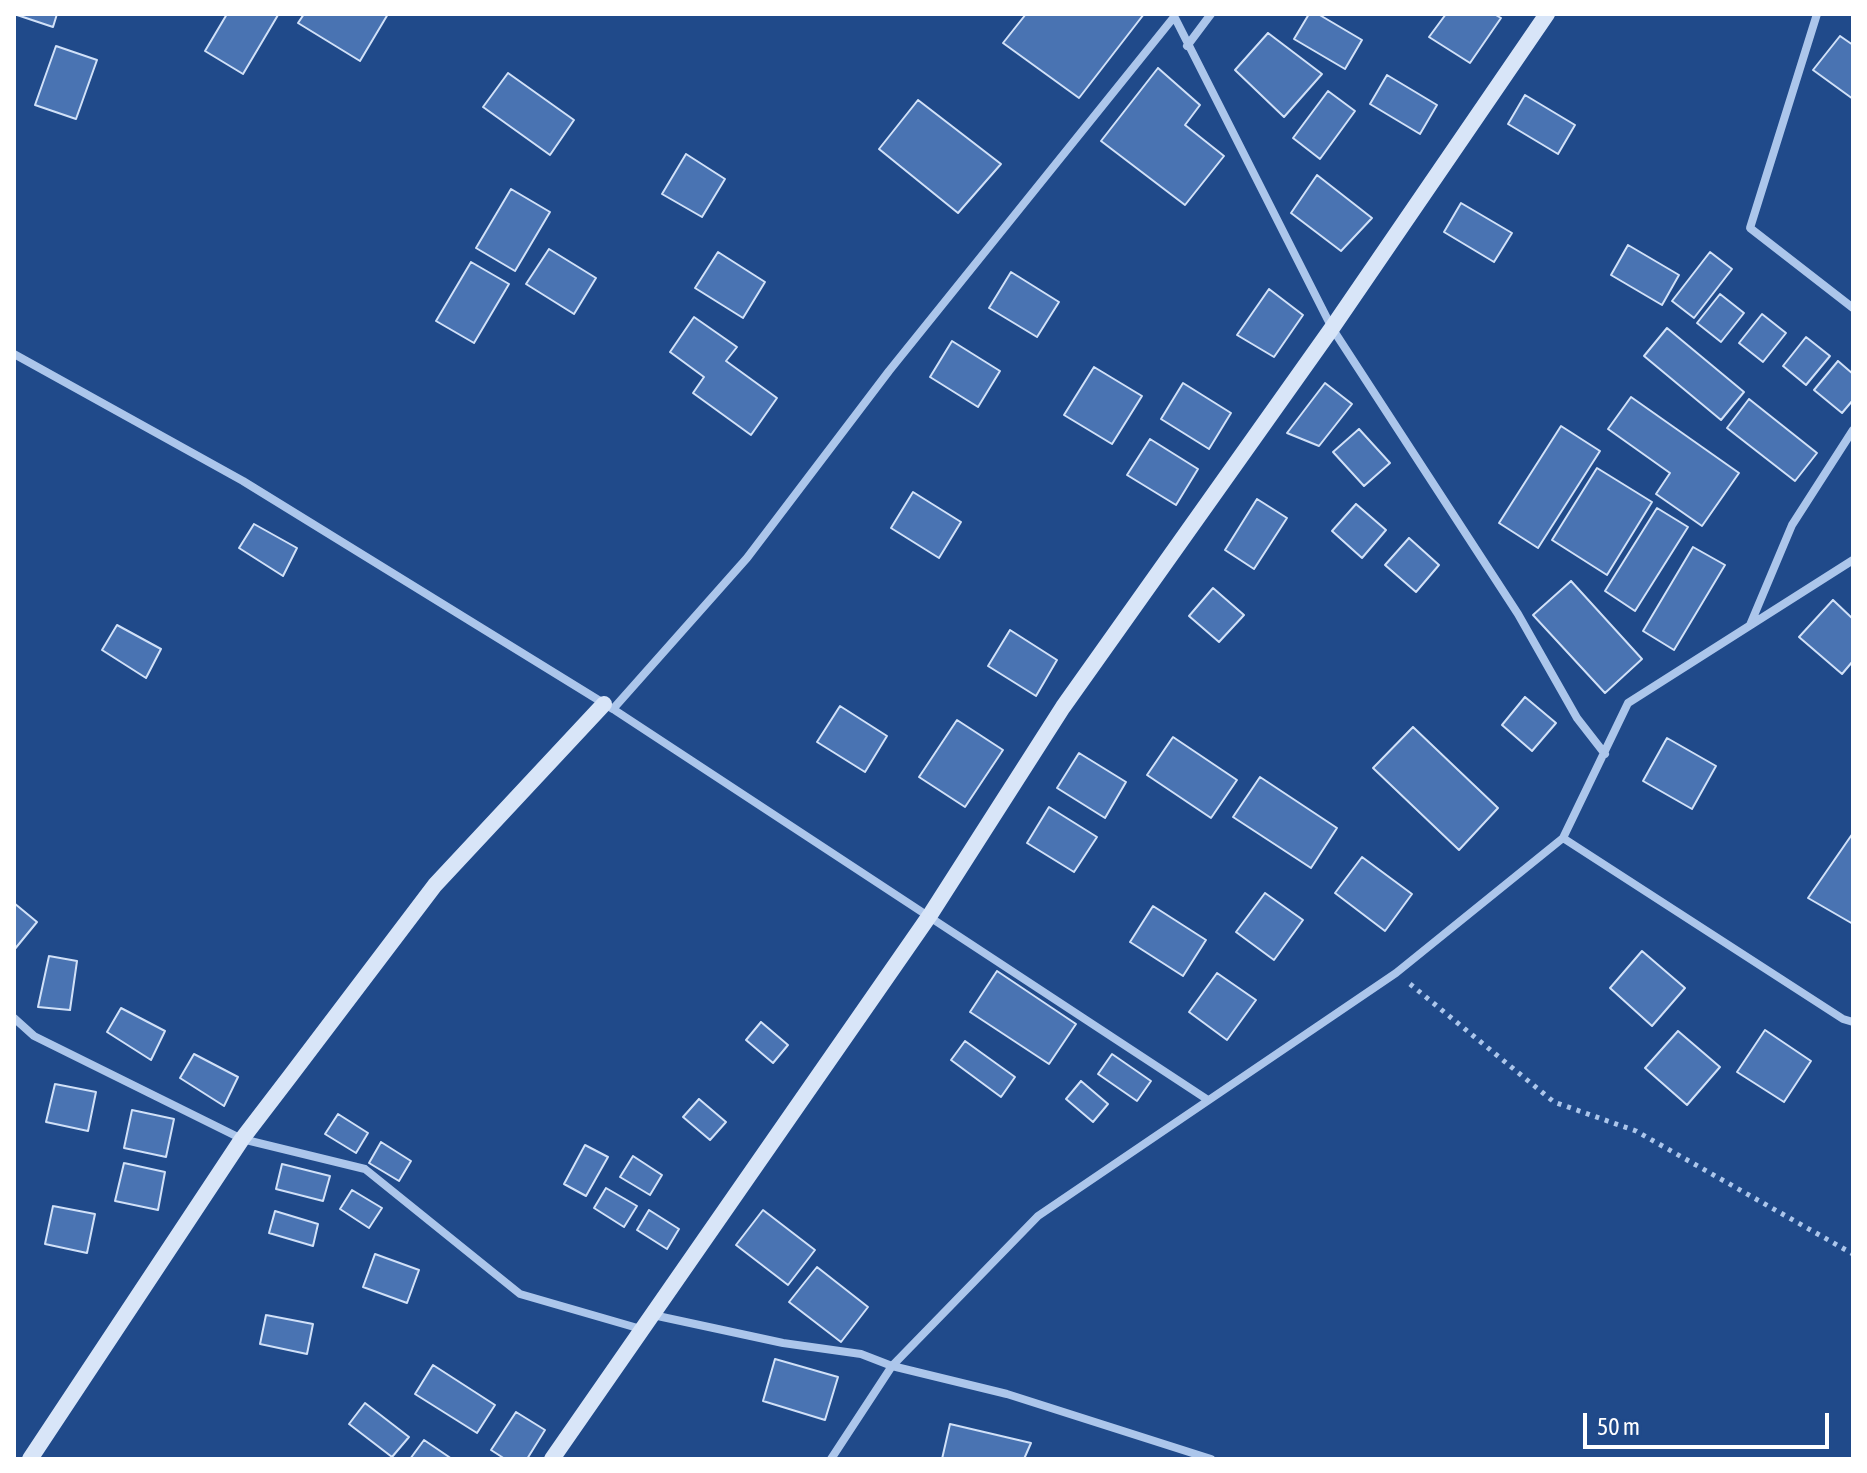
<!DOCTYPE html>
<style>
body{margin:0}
#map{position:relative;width:1867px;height:1473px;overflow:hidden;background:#204a8a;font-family:"Asap Condensed",sans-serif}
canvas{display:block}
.frame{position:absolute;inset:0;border:16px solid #fff;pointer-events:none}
.scale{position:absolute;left:1583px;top:1413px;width:246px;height:36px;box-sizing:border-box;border:4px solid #fff;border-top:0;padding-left:10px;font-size:24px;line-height:28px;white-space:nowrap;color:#fff;-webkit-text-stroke:6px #204a8a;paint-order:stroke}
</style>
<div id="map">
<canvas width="1867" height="1473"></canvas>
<div class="frame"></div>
<div class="scale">50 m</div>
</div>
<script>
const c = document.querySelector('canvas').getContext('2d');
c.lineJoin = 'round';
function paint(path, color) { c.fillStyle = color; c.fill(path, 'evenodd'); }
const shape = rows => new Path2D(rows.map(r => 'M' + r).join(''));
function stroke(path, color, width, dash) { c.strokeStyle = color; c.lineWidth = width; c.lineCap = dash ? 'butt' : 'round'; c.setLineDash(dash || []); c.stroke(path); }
const building = shape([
 [14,14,57,14,53,27,14,14],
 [227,14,278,15,243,74,205,51,227,14],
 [304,14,388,14,360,61,298,23,304,14],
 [1026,14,1144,14,1079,98,1003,43,1026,14],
 [1309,14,1318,14,1362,40,1345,69,1294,39,1309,14],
 [1446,14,1494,14,1501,18,1470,63,1429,37,1446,14],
 [1268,33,1322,74,1284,117,1235,70,1268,33],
 [1840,36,1853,45,1853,99,1813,70,1840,36],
 [56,46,97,60,76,119,35,105,56,46],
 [1158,68,1200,105,1185,125,1224,156,1185,205,1101,141,1158,68],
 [508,73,574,120,550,155,483,107,508,73],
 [1387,75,1437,105,1420,134,1370,104,1387,75],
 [1328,91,1355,111,1320,159,1293,138,1328,91],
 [1525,95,1575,125,1558,154,1508,124,1525,95],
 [918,100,1001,164,958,213,879,149,918,100],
 [686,154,725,179,702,217,662,194,686,154],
 [1317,175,1372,218,1341,251,1291,213,1317,175],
 [511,189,550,212,515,271,476,248,511,189],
 [1461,203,1512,233,1494,262,1444,232,1461,203],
 [1628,245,1679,275,1662,305,1611,275,1628,245],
 [549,249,596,278,574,314,526,284,549,249],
 [718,252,765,282,743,318,695,288,718,252],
 [1710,252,1732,269,1694,318,1672,301,1710,252],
 [471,262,509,284,474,343,436,321,471,262],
 [1011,272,1059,302,1037,337,989,308,1011,272],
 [1269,289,1303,315,1274,357,1237,335,1269,289],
 [1720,294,1744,313,1721,342,1697,323,1720,294],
 [1762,314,1786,333,1763,362,1739,343,1762,314],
 [694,317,737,347,726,361,777,398,751,435,693,393,704,377,670,352,694,317],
 [1667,328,1744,392,1721,420,1644,356,1667,328],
 [1806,337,1830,356,1806,385,1783,366,1806,337],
 [952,341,1000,371,978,407,930,377,952,341],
 [1838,361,1853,374,1853,400,1842,413,1814,390,1838,361],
 [1094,367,1142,396,1112,444,1064,415,1094,367],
 [1183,383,1231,413,1209,449,1161,419,1183,383],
 [1325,383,1352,404,1319,446,1287,433,1325,383],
 [1631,397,1739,473,1702,526,1656,494,1670,473,1608,429,1631,397],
 [1749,399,1817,453,1795,481,1727,428,1749,399],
 [1561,426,1600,451,1538,548,1499,523,1561,426],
 [1359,429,1390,463,1364,486,1333,452,1359,429],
 [1150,439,1198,469,1176,505,1127,475,1150,439],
 [1597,468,1652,502,1607,575,1552,540,1597,468],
 [913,492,961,522,939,558,891,528,913,492],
 [1257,499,1287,518,1254,569,1225,550,1257,499],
 [1356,504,1386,530,1362,558,1332,531,1356,504],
 [1657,508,1688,527,1635,611,1605,591,1657,508],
 [254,524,297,548,283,576,239,548,254,524],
 [1409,538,1439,565,1416,592,1385,565,1409,538],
 [1693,547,1725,565,1674,650,1643,631,1693,547],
 [1571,581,1642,659,1605,693,1533,615,1571,581],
 [1213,588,1244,615,1219,642,1189,616,1213,588],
 [1833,600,1853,619,1853,661,1842,674,1799,637,1833,600],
 [117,625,161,649,146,678,102,650,117,625],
 [1010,630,1057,660,1036,696,988,666,1010,630],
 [1525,697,1556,723,1532,751,1502,725,1525,697],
 [840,706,887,736,865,772,817,742,840,706],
 [957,720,1003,750,965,807,919,777,957,720],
 [1413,727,1498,808,1459,850,1373,768,1413,727],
 [1173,737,1237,780,1211,818,1147,775,1173,737],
 [1667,738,1716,766,1692,809,1643,781,1667,738],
 [1079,753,1126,782,1105,818,1057,788,1079,753],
 [1260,777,1337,828,1311,868,1233,817,1260,777],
 [1049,807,1097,837,1074,872,1027,843,1049,807],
 [1853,833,1853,924,1808,898,1853,833],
 [1362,857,1412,894,1385,931,1335,893,1362,857],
 [1265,893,1303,920,1274,960,1236,932,1265,893],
 [14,903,37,922,14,950,14,903],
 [1153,906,1206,940,1183,976,1130,942,1153,906],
 [1642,951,1685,988,1652,1026,1610,988,1642,951],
 [49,956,77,961,70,1010,38,1007,49,956],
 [997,971,1076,1024,1049,1064,970,1012,997,971],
 [1217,973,1256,1000,1227,1040,1189,1012,1217,973],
 [121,1008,165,1031,151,1060,107,1032,121,1008],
 [761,1022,788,1045,773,1063,746,1040,761,1022],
 [1765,1030,1811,1061,1784,1102,1737,1072,1765,1030],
 [1678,1031,1720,1067,1687,1105,1645,1068,1678,1031],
 [965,1041,1015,1077,1001,1097,951,1060,965,1041],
 [194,1054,238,1077,224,1106,180,1078,194,1054],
 [1112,1054,1151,1081,1137,1101,1098,1074,1112,1054],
 [1081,1081,1108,1104,1093,1122,1066,1099,1081,1081],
 [55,1084,96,1092,88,1131,46,1122,55,1084],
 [699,1099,726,1122,710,1140,683,1117,699,1099],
 [132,1110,174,1119,166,1157,124,1148,132,1110],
 [338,1114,368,1133,356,1153,325,1134,338,1114],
 [381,1142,411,1161,399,1181,369,1163,381,1142],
 [585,1145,608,1157,586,1196,564,1184,585,1145],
 [633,1156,662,1175,650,1195,620,1177,633,1156],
 [124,1163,165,1172,158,1210,115,1201,124,1163],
 [282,1164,330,1176,323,1201,276,1189,282,1164],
 [606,1188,637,1206,624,1227,594,1208,606,1188],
 [352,1190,382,1208,369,1228,340,1209,352,1190],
 [53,1206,95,1214,87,1253,45,1244,53,1206],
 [649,1210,679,1229,667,1249,637,1230,649,1210],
 [763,1210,815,1250,788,1285,736,1245,763,1210],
 [275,1211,318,1224,313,1246,269,1233,275,1211],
 [375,1254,419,1270,407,1303,363,1287,375,1254],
 [817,1267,868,1307,841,1342,789,1302,817,1267],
 [266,1315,313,1324,307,1354,260,1344,266,1315],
 [775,1359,838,1377,825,1420,763,1401,775,1359],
 [433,1365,495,1405,477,1433,415,1394,433,1365],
 [365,1403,409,1437,392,1457,349,1424,365,1403],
 [516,1412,545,1430,527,1459,505,1459,491,1450,516,1412],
 [950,1424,1031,1443,1024,1459,942,1459,950,1424],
 [424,1440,452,1459,410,1459,424,1440]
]);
paint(building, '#4973b2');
stroke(building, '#d1e1f8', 2);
stroke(shape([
 [1410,984,1554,1102,1636,1131,1853,1254]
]), '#acc6eb', 5, [4, 6]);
stroke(shape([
 [1173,14,1332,328,1518,614,1577,718,1605,754],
 [1817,14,1750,228,1853,308],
 [1187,46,1211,14],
 [14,354,243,481,613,709,1208,1100],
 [1750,625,1792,525,1853,430],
 [613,709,747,558,889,371,1174,17],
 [1563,838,1843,1019,1853,1022],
 [14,1018,34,1036,242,1139,365,1169,520,1294,641,1329],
 [653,1315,783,1343,861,1354,892,1366,1007,1394,1211,1459],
 [831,1459,892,1366,1038,1216,1396,973,1563,838,1628,703,1853,560]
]), '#acc6eb', 8);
stroke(shape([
 [30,1459,242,1139,291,1075,435,885,604,704],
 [552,1459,930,915,1063,707,1332,328,1547,14]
]), '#d8e5f8', 16);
</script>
